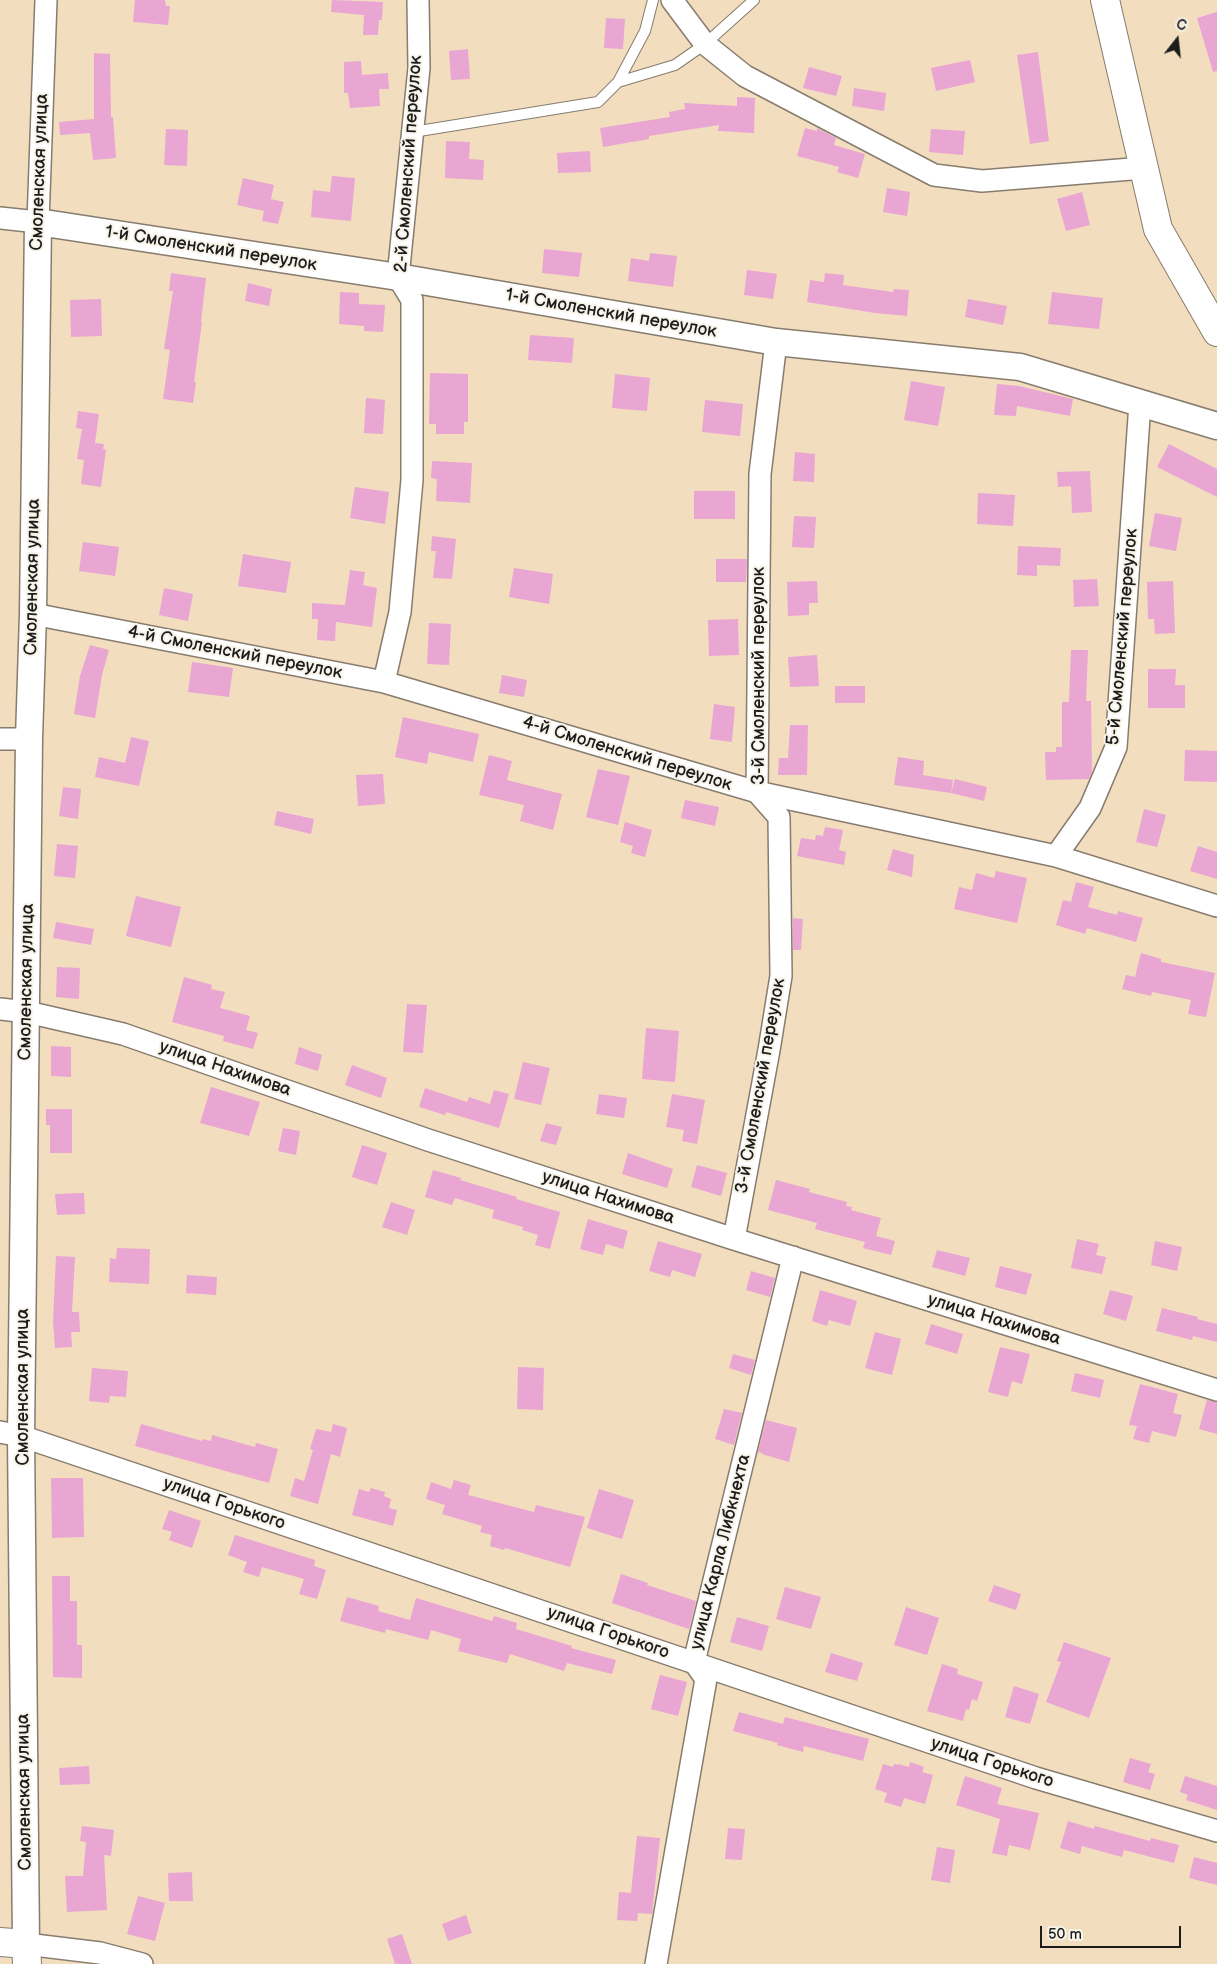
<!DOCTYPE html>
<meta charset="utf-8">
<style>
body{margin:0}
#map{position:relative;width:1217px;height:1964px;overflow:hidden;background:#f2ddbe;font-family:"Balsamiq Sans",sans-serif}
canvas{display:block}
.north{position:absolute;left:1152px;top:15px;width:50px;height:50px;-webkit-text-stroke:4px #f7f3e8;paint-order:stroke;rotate:16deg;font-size:14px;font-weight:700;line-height:20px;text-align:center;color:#1c1c1c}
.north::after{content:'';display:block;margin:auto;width:18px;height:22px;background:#1c1c1c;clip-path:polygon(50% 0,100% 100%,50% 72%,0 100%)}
.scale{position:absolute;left:1040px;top:1926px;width:141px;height:22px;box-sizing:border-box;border:2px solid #1c1c1c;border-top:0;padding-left:6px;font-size:15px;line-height:18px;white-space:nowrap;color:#1c1c1c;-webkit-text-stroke:4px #f7f3e8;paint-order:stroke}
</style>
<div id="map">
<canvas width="1217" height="1964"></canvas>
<div class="north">С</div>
<div class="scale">50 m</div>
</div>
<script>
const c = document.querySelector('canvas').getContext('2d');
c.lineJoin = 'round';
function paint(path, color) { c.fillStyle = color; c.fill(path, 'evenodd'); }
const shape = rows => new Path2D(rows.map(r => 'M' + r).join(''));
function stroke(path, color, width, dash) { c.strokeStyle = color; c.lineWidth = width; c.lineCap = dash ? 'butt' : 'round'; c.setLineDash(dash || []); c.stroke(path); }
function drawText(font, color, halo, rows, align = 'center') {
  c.font = font + ' "Balsamiq Sans",sans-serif'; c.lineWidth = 4; c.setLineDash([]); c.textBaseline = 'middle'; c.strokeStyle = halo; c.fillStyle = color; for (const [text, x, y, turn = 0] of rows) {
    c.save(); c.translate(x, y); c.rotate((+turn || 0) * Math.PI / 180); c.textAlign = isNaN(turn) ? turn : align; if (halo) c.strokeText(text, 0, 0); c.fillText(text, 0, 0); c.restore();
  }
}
paint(shape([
 [135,0,165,0,166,6,170,6,168,25,133,22],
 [332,0,383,2,382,20,379,20,378,35,363,35,364,15,331,12],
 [1217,12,1217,71,1213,72,1197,18],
 [606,18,625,19,623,49,604,48],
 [468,49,470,79,451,80,449,51],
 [1038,52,1049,141,1030,144,1017,55],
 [94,53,110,54,111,117,113,117,116,158,93,160,90,133,60,135,59,122,94,119],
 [970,60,975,82,936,91,931,68],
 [361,61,362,75,388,73,389,89,379,89,380,106,350,108,348,93,344,93,344,62],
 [809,67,842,76,836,96,803,88],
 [854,88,886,93,884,111,852,106],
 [737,97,755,98,754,133,718,131,719,125,649,136,649,139,603,147,600,128,670,117,669,112,685,109,684,103,737,106],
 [805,128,817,131,817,128,836,138,834,145,865,154,858,178,837,172,839,167,797,156],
 [166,129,188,130,187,166,164,165],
 [931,129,965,131,963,155,929,152],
 [446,141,470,142,469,159,484,160,483,180,445,178],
 [590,151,591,172,558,173,557,153],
 [332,176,355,178,351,221,311,217,313,190,330,192],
 [243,178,274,185,271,199,284,202,278,224,262,221,264,211,237,205],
 [887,188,910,192,907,216,883,212],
 [1082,192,1090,225,1066,231,1057,199],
 [544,249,582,253,579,277,542,273],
 [650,253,677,256,673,287,628,281,631,258,649,261],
 [747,270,777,274,773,299,744,295],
 [171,273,206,278,201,322,202,322,194,382,196,382,193,403,163,399,170,350,164,349,173,291,169,291],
 [825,273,844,275,843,285,893,292,894,289,909,290,907,316,875,313,807,302,810,280,824,282],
 [248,283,272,289,269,306,245,301],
 [340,292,359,293,359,304,385,305,383,332,364,331,364,326,339,324],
 [1052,292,1103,298,1099,329,1048,324],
 [101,299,102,336,71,337,70,300],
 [968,299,1007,306,1003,325,965,317],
 [530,335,574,338,572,363,528,360],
 [430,373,468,374,468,422,464,422,464,434,436,434,436,424,429,424],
 [615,374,650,378,647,411,612,408],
 [911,381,945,387,938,426,904,420],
 [997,384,1019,386,1073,399,1070,416,1017,406,1016,416,994,415],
 [366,398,385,400,383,434,364,433],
 [705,400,743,404,740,436,702,432],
 [78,411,99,414,95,443,104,444,103,449,106,450,101,487,81,484,84,460,77,459,82,429,76,428],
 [1169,444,1217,469,1217,497,1157,467],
 [795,452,815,454,814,482,793,481],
 [432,461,472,463,470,503,436,501,437,479,431,478],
 [1090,471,1092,512,1072,513,1071,486,1058,487,1057,472],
 [355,487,389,492,385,524,350,518],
 [694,491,735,491,735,519,694,519],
 [978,493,1015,495,1013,526,977,524],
 [1155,513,1182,518,1176,551,1149,546],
 [794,516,816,517,814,548,792,547],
 [432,536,456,539,452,579,433,578,436,551,431,551],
 [83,542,119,547,115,576,79,571],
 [1018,546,1061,548,1060,566,1037,565,1037,576,1017,575],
 [243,554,291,562,286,593,238,586],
 [716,559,747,559,746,582,716,582],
 [514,568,553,574,549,604,509,597],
 [350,570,365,572,363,585,377,588,372,627,336,622,335,641,317,640,318,619,312,619,312,603,345,605],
 [1097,579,1099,606,1074,607,1073,580],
 [817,581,818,603,809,603,809,615,788,616,787,582],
 [1173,581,1175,633,1155,634,1154,619,1148,619,1147,582],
 [164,588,193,594,188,621,159,615],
 [738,619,739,655,709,656,708,620],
 [429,623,451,624,449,665,427,664],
 [90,645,109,650,102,675,95,718,74,714,80,676],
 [1071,650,1088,650,1086,701,1091,701,1092,772,1089,779,1046,780,1045,752,1056,752,1056,747,1062,747,1062,702,1069,702],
 [817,655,819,686,790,687,788,657],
 [192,662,233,668,229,697,188,692],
 [1148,669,1176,669,1175,685,1185,685,1185,708,1148,708],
 [502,675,527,680,524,697,499,693],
 [835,686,865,686,865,703,835,703],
 [714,704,735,707,732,742,710,739],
 [403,717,479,734,473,762,429,752,427,764,395,757],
 [790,725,808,725,807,775,778,775,779,758,788,758],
 [131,737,149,741,139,786,95,777,99,757,125,763],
 [1185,750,1217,751,1217,782,1184,781],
 [489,755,512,761,507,780,562,794,553,830,520,821,524,805,479,795],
 [898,757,924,761,923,775,953,780,951,793,894,785],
 [598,769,630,776,618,825,586,817],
 [383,774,385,804,358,806,356,775],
 [955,779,987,787,984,801,951,793],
 [63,787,81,789,78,819,59,816],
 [685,800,719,807,715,826,681,818],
 [1144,809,1166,815,1157,847,1136,842],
 [277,811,314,819,311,834,274,825],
 [625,822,652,830,645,857,631,853,633,846,620,842],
 [825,827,843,830,839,850,846,852,844,865,797,856,801,838,815,840,816,835,823,836],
 [57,844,78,846,75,878,54,876],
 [1198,846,1217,852,1217,879,1190,871],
 [893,849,914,855,912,877,887,870],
 [996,871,1027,878,1017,923,954,909,959,887,972,890,976,873,994,878],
 [1076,882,1094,887,1088,907,1117,915,1118,911,1143,918,1136,942,1087,928,1085,934,1056,925,1063,900,1071,902],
 [136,896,181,907,171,947,126,936],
 [793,918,803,919,801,950,793,950],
 [56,922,94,929,91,945,53,938],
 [1141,953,1161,959,1161,962,1215,973,1206,1017,1188,1014,1191,1000,1152,992,1151,996,1122,989,1126,975,1135,977],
 [57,967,80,968,79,999,56,997],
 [184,977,212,985,211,989,225,992,220,1008,250,1016,246,1030,258,1033,253,1049,223,1041,224,1036,172,1022],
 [407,1004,427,1005,423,1053,403,1052],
 [646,1028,679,1031,675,1082,642,1079],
 [51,1046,71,1047,71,1077,51,1076],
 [299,1047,322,1055,318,1071,295,1064],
 [523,1062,550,1068,541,1105,514,1099],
 [352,1065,387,1078,381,1098,345,1085],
 [211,1087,260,1102,249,1136,200,1123],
 [425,1088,467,1102,469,1097,490,1104,494,1090,509,1094,499,1128,446,1112,445,1115,419,1107],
 [599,1094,627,1098,624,1118,596,1114],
 [672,1094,705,1100,697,1144,682,1141,684,1130,666,1127],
 [46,1109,72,1109,72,1153,50,1153,50,1125,46,1125],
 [546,1123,562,1127,556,1145,540,1141],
 [283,1128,300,1131,296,1155,278,1151],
 [362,1145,387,1153,377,1185,352,1177],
 [628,1153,673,1169,667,1188,622,1174],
 [697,1165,727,1173,721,1196,691,1187],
 [433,1170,461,1178,460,1180,517,1197,516,1199,560,1212,550,1249,535,1245,538,1235,522,1230,523,1227,492,1218,494,1210,455,1198,452,1205,425,1197],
 [776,1180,810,1189,809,1192,847,1202,846,1206,852,1207,851,1210,881,1218,876,1236,895,1241,891,1255,863,1248,865,1242,815,1229,817,1223,768,1210],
 [84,1193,85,1214,57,1215,55,1194],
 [391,1202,415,1210,407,1235,382,1227],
 [588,1219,628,1231,623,1249,606,1244,603,1255,580,1249],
 [1077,1239,1099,1244,1096,1255,1106,1257,1102,1274,1071,1268],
 [658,1241,702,1254,695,1277,672,1270,670,1277,649,1271],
 [1155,1241,1182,1247,1177,1271,1151,1265],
 [117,1248,150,1249,149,1284,109,1282,110,1258,116,1259],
 [937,1250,970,1258,965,1276,932,1267],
 [56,1256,75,1257,72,1312,79,1312,80,1332,71,1332,72,1347,55,1348,53,1322],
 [1000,1266,1032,1274,1026,1295,995,1287],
 [751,1271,775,1278,770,1297,746,1290],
 [187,1275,217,1277,216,1295,186,1293],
 [820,1290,857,1301,850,1326,829,1320,827,1326,812,1321],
 [1110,1290,1133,1296,1126,1321,1103,1314],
 [1162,1308,1198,1317,1197,1319,1217,1324,1217,1342,1193,1336,1192,1340,1156,1331],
 [931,1324,963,1334,957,1354,925,1344],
 [875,1332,901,1339,892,1375,865,1368],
 [1000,1347,1030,1354,1022,1384,1012,1381,1008,1397,988,1392],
 [733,1354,755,1360,751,1375,729,1368],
 [518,1367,544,1368,543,1410,517,1409],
 [92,1368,128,1371,126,1397,110,1396,109,1403,89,1401],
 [1075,1373,1104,1380,1100,1398,1071,1391],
 [1140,1384,1178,1394,1173,1413,1182,1415,1176,1437,1152,1431,1149,1443,1133,1439,1137,1426,1129,1425],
 [1207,1400,1217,1402,1217,1434,1199,1429],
 [724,1409,742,1413,734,1445,715,1439],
 [766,1420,797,1428,789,1462,762,1454,762,1453,758,1452],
 [141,1424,202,1441,202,1439,211,1441,212,1435,255,1447,256,1443,278,1449,269,1483,135,1446],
 [333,1424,347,1428,340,1457,331,1454,318,1504,290,1496,295,1478,304,1481,313,1450,310,1449,316,1429,331,1432],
 [51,1478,83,1478,84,1537,52,1538],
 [454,1480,471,1485,468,1495,534,1512,536,1505,585,1517,570,1567,505,1548,504,1550,490,1546,492,1535,480,1532,482,1526,442,1514,445,1505,426,1499,431,1482,451,1489],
 [371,1488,385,1492,384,1496,391,1499,389,1508,397,1510,393,1526,352,1515,359,1489,369,1492],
 [599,1489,634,1500,622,1539,587,1528],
 [169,1510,201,1521,192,1548,169,1540,172,1532,162,1529],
 [235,1535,315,1560,314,1566,326,1570,317,1599,299,1594,304,1579,262,1567,259,1577,243,1572,247,1562,228,1555],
 [621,1574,648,1583,647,1585,696,1601,689,1629,612,1603],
 [52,1576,70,1576,70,1601,77,1601,77,1645,82,1645,82,1678,53,1677],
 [994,1585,1021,1594,1016,1610,988,1601],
 [785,1587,821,1597,811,1629,776,1619],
 [347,1597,379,1606,378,1611,410,1620,416,1598,492,1621,494,1616,517,1623,516,1629,572,1646,571,1648,616,1660,612,1674,567,1663,564,1671,510,1654,507,1663,458,1651,461,1639,431,1630,428,1640,386,1629,385,1633,340,1621],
 [906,1607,939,1618,927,1655,894,1645],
 [737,1617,769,1626,762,1651,730,1642],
 [1064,1642,1111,1658,1089,1718,1046,1702,1061,1662,1057,1661],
 [831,1653,863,1663,857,1681,825,1672],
 [942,1664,958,1669,957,1674,983,1682,977,1701,972,1699,969,1710,966,1709,963,1721,927,1711],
 [660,1675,687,1682,678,1716,651,1709],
 [1014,1686,1039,1694,1030,1724,1005,1717],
 [739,1712,783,1724,785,1717,869,1739,863,1761,804,1746,803,1752,777,1745,778,1743,733,1731],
 [1130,1758,1151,1764,1148,1772,1155,1774,1150,1790,1123,1782],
 [910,1762,924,1767,922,1772,933,1775,925,1804,904,1798,901,1807,884,1802,887,1793,875,1789,883,1764,893,1767,894,1764,898,1765,898,1764,909,1767],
 [89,1766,90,1784,60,1785,59,1768],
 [965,1776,1002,1788,997,1804,1039,1813,1030,1850,1009,1845,1007,1856,992,1853,1000,1819,956,1805],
 [1185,1776,1217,1786,1217,1810,1186,1800,1188,1795,1180,1792],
 [1068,1821,1094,1829,1095,1826,1150,1841,1151,1838,1179,1845,1174,1863,1124,1850,1122,1857,1082,1846,1080,1854,1060,1848],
 [82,1826,114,1830,111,1856,104,1855,107,1910,67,1912,65,1876,83,1876,86,1842,80,1841],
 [728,1828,745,1829,742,1860,725,1859],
 [637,1836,660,1838,652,1914,638,1913,637,1921,617,1920,619,1892,631,1893],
 [937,1847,955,1850,950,1883,931,1880],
 [1194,1857,1217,1863,1217,1885,1189,1878],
 [192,1872,193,1901,169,1901,168,1873],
 [138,1896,165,1903,155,1941,127,1934],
 [466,1915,472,1933,448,1941,442,1924],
 [402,1934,412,1964,395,1964,387,1939]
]), '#e9a6d3');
const service = shape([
 [618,82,645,31,653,0],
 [413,132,598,102,618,82,675,65,705,44,754,0]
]);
const minor = shape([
 [672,0,705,44,745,76,934,175,982,181,1144,168],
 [0,218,38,222,46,0],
 [33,614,384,682,757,792,1056,856,1217,906],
 [384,682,400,612,412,480,412,300,398,277,419,68,418,0],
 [0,739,29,739],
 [1056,856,1090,808,1116,747,1140,403],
 [0,1009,27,1012,123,1034,428,1140,734,1239,1217,1390],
 [734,1239,769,1050,781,976,779,817,757,792,760,474,776,342],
 [0,1432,21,1436,1036,1778,1217,1831],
 [26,1944,100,1953,142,1964],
 [656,1964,706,1679,694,1662,793,1257]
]);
const tertiary = shape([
 [26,1944,21,1436,29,739,33,614,38,222,398,277,776,342,1020,367,1217,426]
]);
const secondary = shape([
 [1105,0,1158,229,1217,332],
 [0,1942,26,1944,27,1964]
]);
stroke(service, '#877c6d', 12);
stroke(minor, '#877c6d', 24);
stroke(tertiary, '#877c6d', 29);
stroke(secondary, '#877c6d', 30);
stroke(service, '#fff', 10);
stroke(minor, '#fff', 21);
stroke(tertiary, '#fff', 26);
stroke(secondary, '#fff', 28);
drawText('18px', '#1c1c1c', '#f7f3e8', [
 ["2-й Смоленский переулок",409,164,-86],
 ["Смоленская улица",40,172,-88],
 ["1-й Смоленский переулок",211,249,9],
 ["1-й Смоленский переулок",611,314,10],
 ["Смоленская улица",33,577,-89],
 ["5-й Смоленский переулок",1123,637,-85],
 ["4-й Смоленский переулок",235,653,11],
 ["3-й Смоленский переулок",759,676,-90],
 ["4-й Смоленский переулок",627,754,17],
 ["Смоленская улица",27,982,-89],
 ["улица Нахимова",225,1069,19],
 ["3-й Смоленский переулок",761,1086,-80],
 ["улица Нахимова",608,1198,18],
 ["улица Нахимова",994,1320,17],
 ["Смоленская улица",23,1387,-90],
 ["улица Горького",224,1504,19],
 ["улица Карла Либкнехта",721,1552,-76],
 ["улица Горького",608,1633,19],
 ["улица Горького",992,1763,18],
 ["Смоленская улица",25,1792,-91]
]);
</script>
